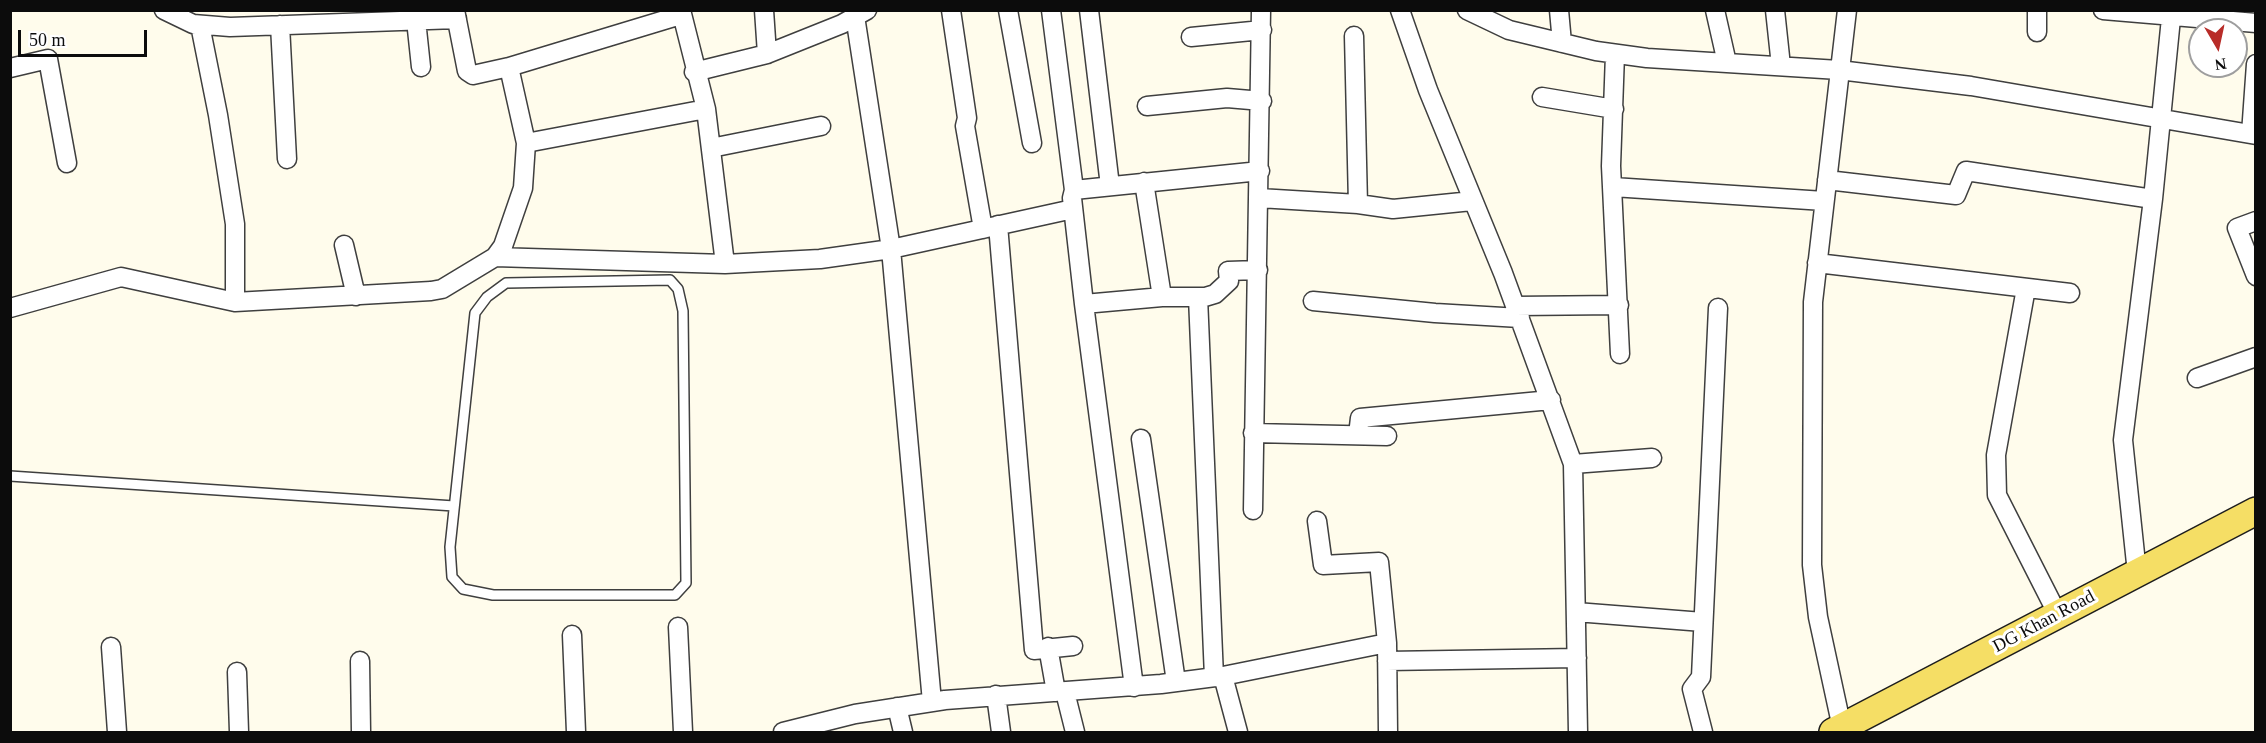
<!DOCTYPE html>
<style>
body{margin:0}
#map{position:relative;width:2266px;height:743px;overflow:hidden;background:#fffcec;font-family:"Times New Roman",serif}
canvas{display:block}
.frame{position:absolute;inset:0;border:12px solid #0c0c0c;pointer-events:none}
.north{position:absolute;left:2188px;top:18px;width:60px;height:60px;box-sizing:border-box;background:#fff;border:2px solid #9e9e9e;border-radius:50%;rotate:171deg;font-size:16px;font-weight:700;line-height:24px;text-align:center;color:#0c0c0c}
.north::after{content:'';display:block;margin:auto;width:21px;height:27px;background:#b82c28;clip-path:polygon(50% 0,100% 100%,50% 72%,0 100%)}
.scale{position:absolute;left:18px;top:30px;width:129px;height:27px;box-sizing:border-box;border:3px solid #0c0c0c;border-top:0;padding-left:8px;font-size:18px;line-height:21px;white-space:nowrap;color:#0c0c0c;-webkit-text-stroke:4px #fff;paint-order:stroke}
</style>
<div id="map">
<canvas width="2266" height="743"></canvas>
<div class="frame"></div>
<div class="north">N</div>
<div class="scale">50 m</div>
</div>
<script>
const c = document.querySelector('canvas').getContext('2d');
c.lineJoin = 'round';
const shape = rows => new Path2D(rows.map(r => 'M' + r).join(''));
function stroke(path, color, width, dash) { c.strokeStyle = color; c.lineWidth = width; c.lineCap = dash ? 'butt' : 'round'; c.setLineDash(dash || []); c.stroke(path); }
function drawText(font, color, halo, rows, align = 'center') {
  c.font = font + ' "Times New Roman",serif'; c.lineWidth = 6; c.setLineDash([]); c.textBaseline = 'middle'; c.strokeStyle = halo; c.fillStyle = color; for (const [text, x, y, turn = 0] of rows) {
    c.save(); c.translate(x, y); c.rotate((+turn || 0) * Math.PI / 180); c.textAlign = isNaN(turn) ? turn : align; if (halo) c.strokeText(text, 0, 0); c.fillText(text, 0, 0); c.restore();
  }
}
const lane = shape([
 [670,280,678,289,683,311,686,583,675,595,493,595,463,589,452,577,450,547,475,313,487,297,506,283,670,280],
 [10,476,454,506]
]);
const street = shape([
 [164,10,193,24,230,27,457,19],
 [455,10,467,71,473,75,509,67,681,15],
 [681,10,706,109,725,264],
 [764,10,767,54],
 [951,10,967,118,965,126,983,229],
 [1008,10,1032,143],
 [1051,10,1074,190,1072,198,1084,304,1134,687],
 [1089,10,1110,186],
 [1400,10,1428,90,1503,273,1573,464,1578,732],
 [1467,10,1509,30,1596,51,1647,58,1839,70,1971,86,2256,135],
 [1559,10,1562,43],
 [1715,10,1727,63],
 [1775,10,1781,66],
 [2037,10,2037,32],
 [2103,10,2256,23],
 [855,16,891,249,932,702],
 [416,20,421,67],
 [200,25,218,115,235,224,235,302],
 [280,25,287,159],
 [1354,36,1358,204],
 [1191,37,1262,30],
 [1615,54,1611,166,1620,354],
 [10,68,48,59,67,163],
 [694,72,767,54,842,24,867,10],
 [1542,97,1614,109],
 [1147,106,1227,98,1262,101],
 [2251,134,2256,64],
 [526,143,706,109],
 [711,148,821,126],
 [1827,180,1956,195,1966,171,2153,199],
 [1144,182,1162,297],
 [1613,187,1824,201],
 [1074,190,1260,171],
 [1259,198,1358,204,1393,209,1472,201],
 [2256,221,2237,228,2256,276],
 [998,225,1034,650,1073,646],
 [344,245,356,296],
 [495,257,503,246,523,188,526,143,509,67],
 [1817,263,2070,293],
 [2026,288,1996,455,1997,495,2058,615],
 [1198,297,1214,677],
 [1313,301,1435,313,1520,318],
 [1084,304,1162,297,1205,297,1215,294,1229,281,1228,271,1258,270],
 [1515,306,1619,305],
 [10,308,121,277,235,302,431,291,442,289,495,257,725,264,820,259,891,249,1073,209],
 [2197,378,2256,357],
 [1253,433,1387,436],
 [1358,435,1360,418,1551,400],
 [1141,439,1176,682],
 [1573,464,1652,458],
 [1253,510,1261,10],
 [1317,521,1323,565,1379,562,1387,643,1388,732],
 [2137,573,2123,440,2153,199,2171,18],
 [1576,612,1703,622],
 [678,627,683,732],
 [572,635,576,732],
 [111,647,117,732],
 [1048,647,1056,692],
 [360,661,361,732],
 [1387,661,1577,658],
 [237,672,239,732],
 [1223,676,1238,732],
 [1065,692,1075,732],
 [996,695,1001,732],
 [897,707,903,732],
 [1842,728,1818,617,1812,565,1813,302,1847,10],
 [783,732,855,714,945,700,1161,684,1223,676,1387,643],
 [1703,732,1692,689,1701,677,1718,308]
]);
const primary = shape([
 [1833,732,2256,511]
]);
stroke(lane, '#3f3f3f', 12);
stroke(street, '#3f3f3f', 21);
stroke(primary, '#1d1d1d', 30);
stroke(lane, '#fff', 9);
stroke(street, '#fff', 18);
stroke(primary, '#f5de65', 27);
drawText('18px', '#0c0c0c', '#fff', [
 ["DG Khan Road",2044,622,-28]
]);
</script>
